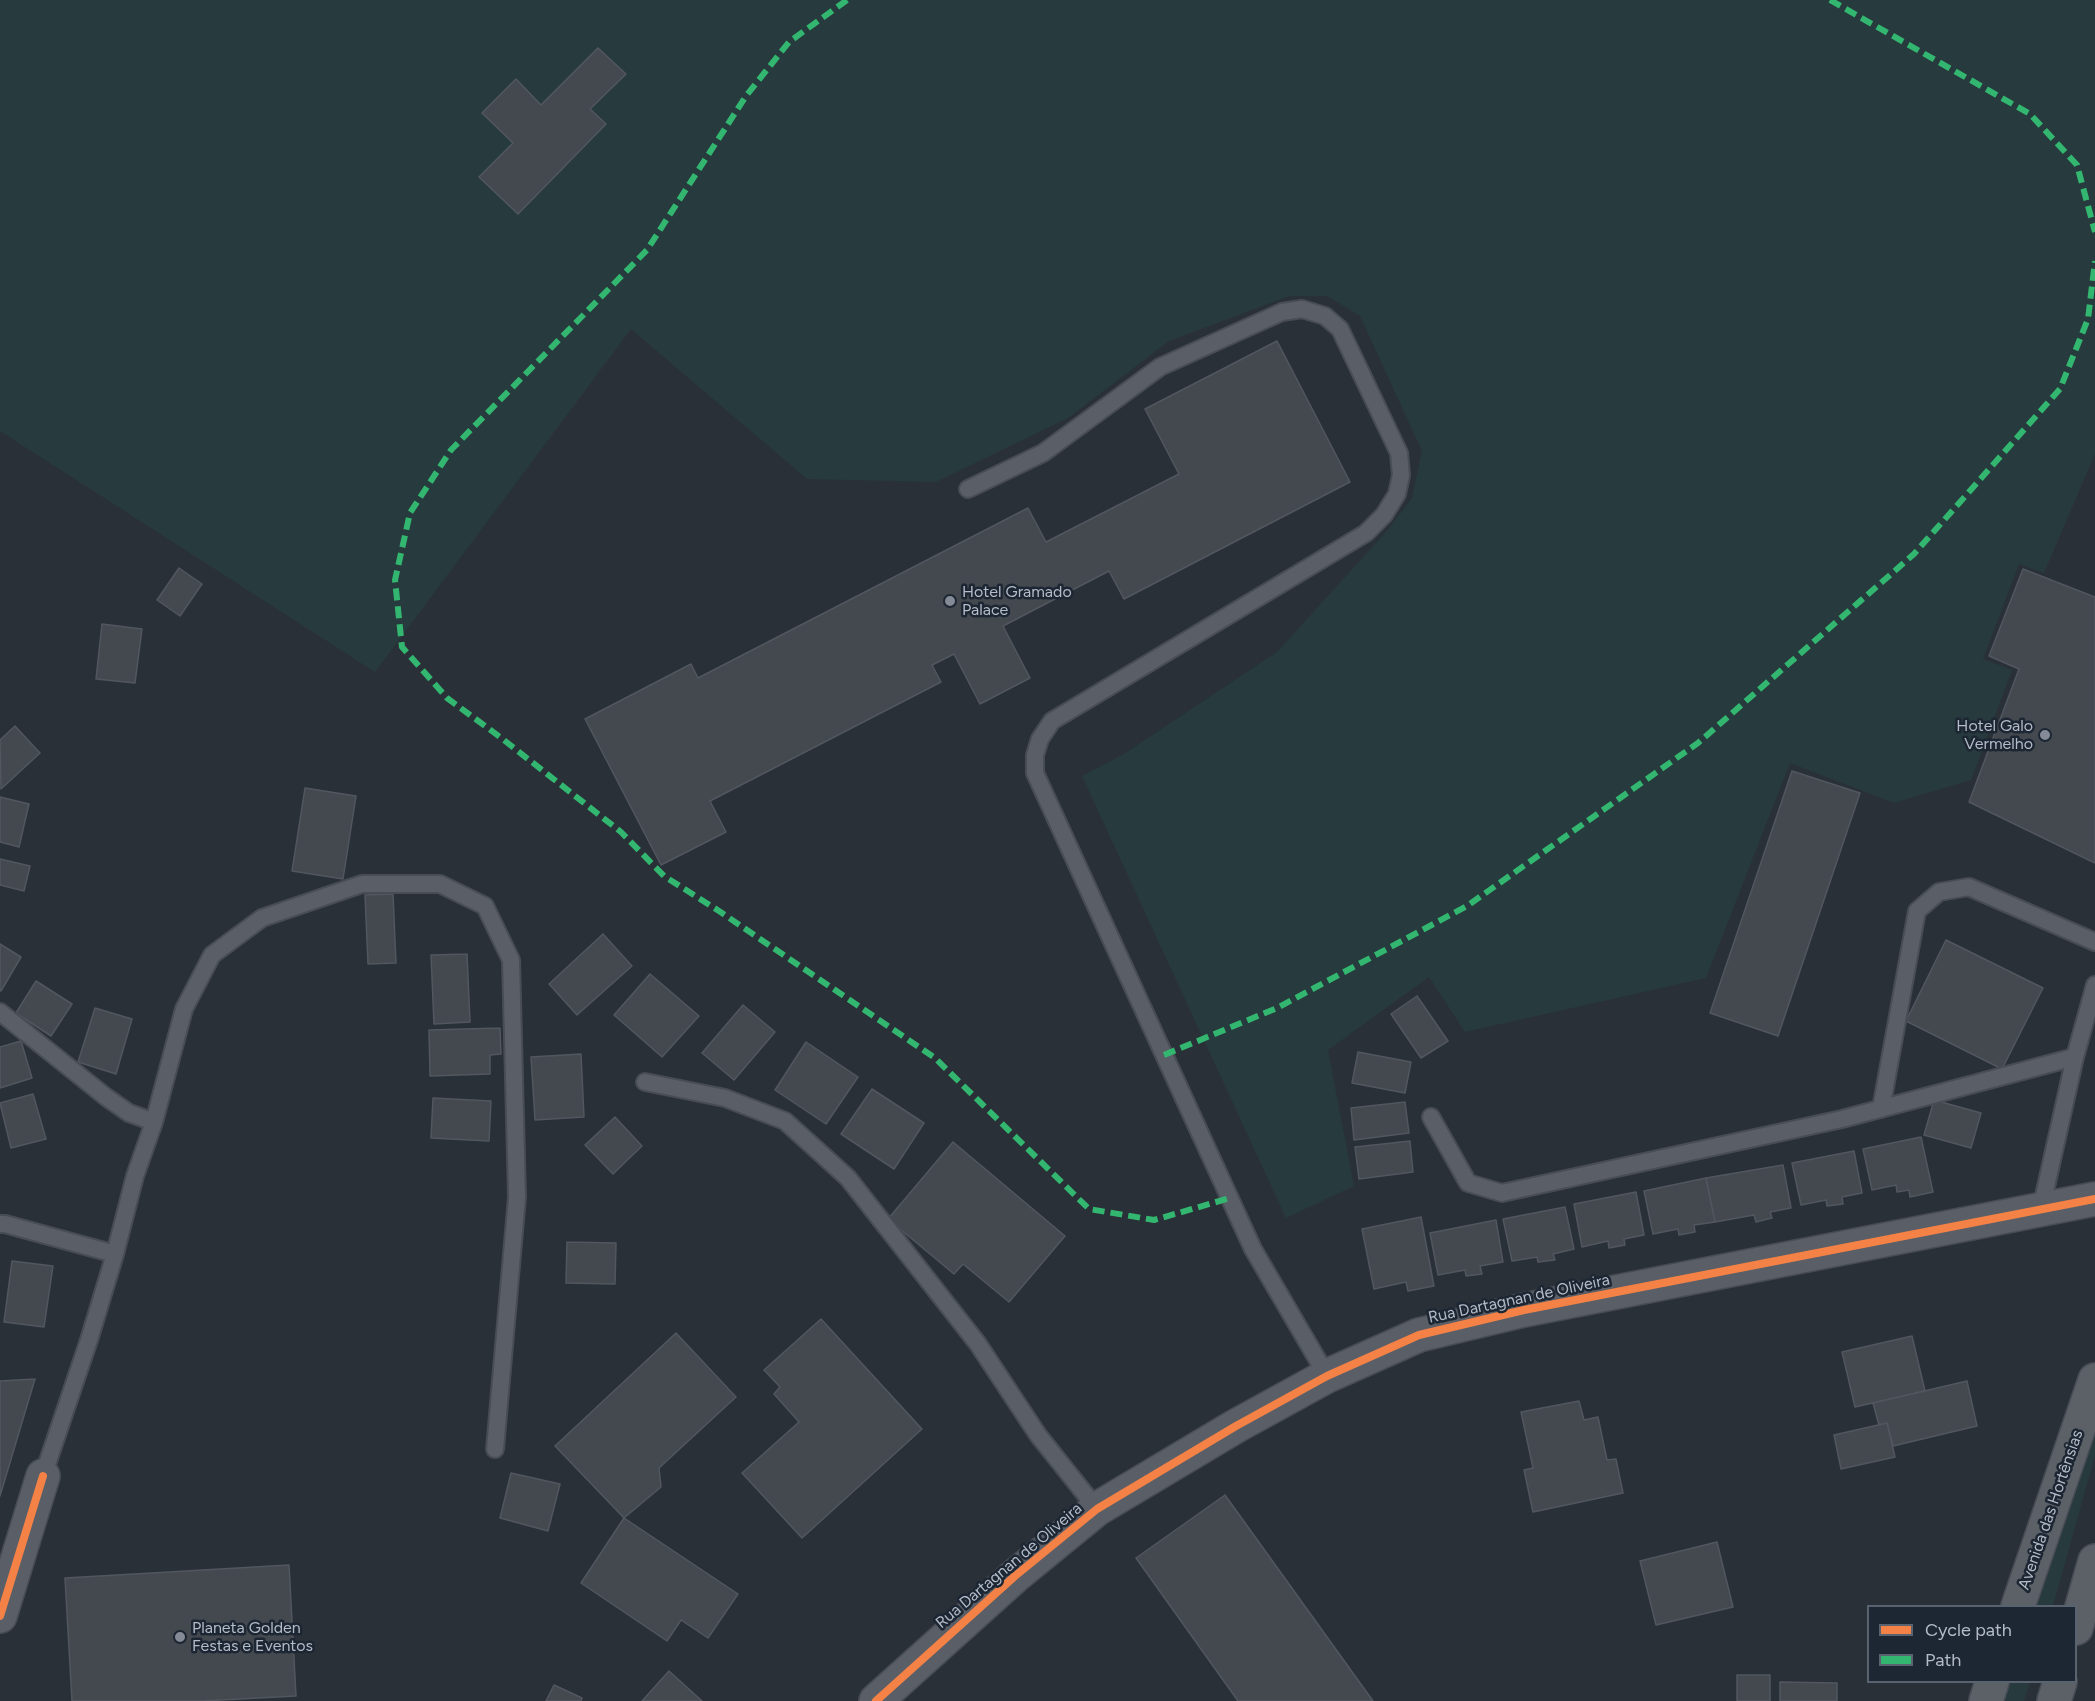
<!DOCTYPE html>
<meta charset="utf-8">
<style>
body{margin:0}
#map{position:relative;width:2095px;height:1701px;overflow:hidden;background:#2a3038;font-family:Figtree,sans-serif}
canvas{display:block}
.legend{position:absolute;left:1867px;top:1605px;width:210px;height:78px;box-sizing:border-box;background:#1d2633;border:2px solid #59626f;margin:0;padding:8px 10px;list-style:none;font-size:18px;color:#b4bcc9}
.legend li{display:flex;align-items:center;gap:12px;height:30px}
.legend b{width:30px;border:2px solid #59626f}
</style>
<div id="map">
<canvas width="2095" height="1701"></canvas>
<ul class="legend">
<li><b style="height:8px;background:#f48246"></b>Cycle path</li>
<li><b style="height:8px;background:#33b770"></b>Path</li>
</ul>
</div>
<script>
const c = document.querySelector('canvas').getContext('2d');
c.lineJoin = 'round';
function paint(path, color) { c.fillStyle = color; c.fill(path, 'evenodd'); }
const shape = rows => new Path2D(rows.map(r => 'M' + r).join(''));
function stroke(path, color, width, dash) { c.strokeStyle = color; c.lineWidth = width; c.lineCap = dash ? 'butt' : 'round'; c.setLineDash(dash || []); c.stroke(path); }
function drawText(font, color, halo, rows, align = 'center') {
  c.font = font + ' Figtree,sans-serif'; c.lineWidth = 5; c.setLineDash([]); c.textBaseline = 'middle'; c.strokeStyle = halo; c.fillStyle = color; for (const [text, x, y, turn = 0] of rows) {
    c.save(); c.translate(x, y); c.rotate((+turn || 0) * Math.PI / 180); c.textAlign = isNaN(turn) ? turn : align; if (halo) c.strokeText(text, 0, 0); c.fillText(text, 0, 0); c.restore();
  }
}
paint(shape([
 [0,0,2095,0,2095,454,2044,573,2019,564,1983,659,2012,670,1971,780,1894,803,1790,763,1706,978,1465,1032,1429,977,1328,1050,1354,1186,1286,1218,1082,776,1124,754,1277,652,1385,533,1412,498,1422,451,1360,316,1327,296,1289,296,1169,341,1068,418,936,482,807,479,631,329,375,672,0,431],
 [2095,1428,2095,1455,2053,1606,2033,1606],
 [2007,1682,2030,1682,2024,1701,2000,1701]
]), '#273a3e');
const building = shape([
 [598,48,626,74,590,109,606,124,518,214,479,177,513,143,482,113,516,79,541,105,598,48],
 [1277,341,1350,482,1124,599,1109,571,1003,626,1030,678,980,704,954,654,932,665,941,682,710,801,726,832,661,865,585,719,691,664,698,678,1028,508,1046,542,1179,474,1145,409,1277,341],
 [179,568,202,584,180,616,157,600,179,568],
 [2023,569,2095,597,2095,863,1969,802,2019,669,1989,656,2023,569],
 [102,624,142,629,135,683,96,679,102,624],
 [15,726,40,753,1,789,0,740,15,726],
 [1792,771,1860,793,1778,1036,1710,1013,1792,771],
 [305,788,356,796,343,879,292,871,305,788],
 [0,797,29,804,19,847,0,842,0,797],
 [0,859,30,866,24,891,0,885,0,859],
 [393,894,396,963,368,964,365,895,393,894],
 [603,934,632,966,577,1015,549,984,603,934],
 [1946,940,2043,988,2002,1069,1906,1021,1946,940],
 [0,944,21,957,1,991,0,990,0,944],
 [467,954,470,1022,434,1024,431,955,467,954],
 [650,974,699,1016,662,1057,614,1015,650,974],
 [36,981,72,1004,51,1036,16,1013,36,981],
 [1417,996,1448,1041,1421,1058,1391,1014,1417,996],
 [743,1005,775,1032,734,1080,702,1053,743,1005],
 [95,1008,132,1019,116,1074,78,1062,95,1008],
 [500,1028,501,1054,490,1055,490,1074,430,1076,429,1030,500,1028],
 [21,1041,32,1078,0,1088,0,1047,21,1041],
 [806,1042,858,1077,826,1124,775,1090,806,1042],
 [1358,1052,1411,1062,1405,1093,1352,1083,1358,1052],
 [581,1054,584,1117,535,1120,531,1057,581,1054],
 [872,1089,924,1123,894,1169,841,1134,872,1089],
 [33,1094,46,1139,11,1148,0,1103,33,1094],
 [433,1098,491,1101,489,1141,431,1138,433,1098],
 [1934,1100,1981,1113,1971,1148,1924,1135,1934,1100],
 [1405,1102,1409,1133,1354,1140,1351,1108,1405,1102],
 [615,1117,642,1146,613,1174,585,1145,615,1117],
 [1921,1137,1933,1192,1910,1197,1909,1190,1897,1192,1896,1185,1872,1190,1863,1149,1921,1137],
 [1410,1141,1413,1172,1359,1179,1355,1147,1410,1141],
 [953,1142,1065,1236,1009,1302,963,1264,954,1274,888,1219,953,1142],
 [1854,1151,1862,1193,1842,1197,1843,1204,1827,1206,1826,1200,1801,1205,1792,1163,1854,1151],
 [1783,1165,1791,1208,1770,1212,1772,1218,1756,1222,1754,1215,1715,1222,1706,1178,1783,1165],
 [1706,1178,1715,1222,1694,1225,1695,1232,1679,1235,1678,1229,1653,1234,1644,1191,1706,1178],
 [1636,1192,1644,1235,1624,1239,1625,1245,1609,1248,1608,1241,1582,1247,1574,1204,1636,1192],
 [1565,1207,1574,1249,1553,1254,1555,1260,1538,1262,1537,1257,1512,1261,1503,1219,1565,1207],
 [1421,1217,1434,1286,1408,1291,1406,1282,1374,1289,1362,1229,1421,1217],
 [1496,1220,1503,1262,1480,1266,1482,1274,1466,1276,1465,1270,1438,1275,1430,1233,1496,1220],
 [567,1242,616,1243,615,1284,566,1283,567,1242],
 [12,1261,53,1266,44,1327,4,1322,12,1261],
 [821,1319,922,1429,802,1538,742,1473,799,1422,774,1394,780,1387,764,1370,821,1319],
 [676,1333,736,1397,659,1468,661,1487,624,1518,555,1446,676,1333],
 [1912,1336,1925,1391,1855,1407,1842,1352,1912,1336],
 [35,1379,0,1496,0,1381,35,1379],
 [1967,1381,1977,1426,1893,1446,1887,1423,1879,1425,1873,1403,1967,1381],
 [1579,1401,1584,1420,1598,1417,1607,1460,1616,1459,1623,1493,1533,1512,1524,1470,1533,1468,1521,1412,1579,1401],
 [1887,1423,1895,1457,1841,1469,1834,1435,1887,1423],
 [511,1473,560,1484,548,1531,500,1518,511,1473],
 [1225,1495,1373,1701,1238,1701,1136,1558,1225,1495],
 [624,1518,738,1594,708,1638,681,1620,667,1641,581,1583,624,1518],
 [1717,1542,1733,1607,1656,1625,1640,1561,1717,1542],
 [289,1565,296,1696,202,1701,72,1701,65,1578,289,1565],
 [669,1671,702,1701,642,1701,669,1671],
 [1737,1675,1770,1675,1770,1701,1737,1701,1737,1675],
 [1780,1682,1837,1683,1837,1701,1780,1701,1780,1682],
 [554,1685,582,1698,581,1701,546,1701,554,1685]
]);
paint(building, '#444950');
stroke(building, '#52575f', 1.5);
const service = shape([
 [968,489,1043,453,1160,367,1282,312,1302,309,1325,316,1340,329,1399,453,1401,475,1397,494,1384,515,1366,533,1052,721,1040,739,1035,755,1035,773,1253,1249,1327,1376],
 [0,1012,106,1097,129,1113,154,1122,135,1176,115,1254,89,1340,43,1476],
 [645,1082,725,1098,785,1121,848,1178,978,1344,1038,1435,1097,1509],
 [1881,1109,1917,911,1939,892,1969,887,2095,942],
 [1431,1117,1468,1183,1502,1193,1842,1119,2075,1057],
 [154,1122,184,1009,212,955,262,918,362,884,440,884,485,906,511,960,517,1197,495,1449],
 [2041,1209,2075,1057,2095,985],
 [0,1224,5,1224,115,1254]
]);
const minor = shape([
 [0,1616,43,1476]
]);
const tertiary = shape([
 [876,1701,1015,1576,1097,1509,1236,1426,1327,1376,1419,1335,1524,1310,2095,1199]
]);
const primary = shape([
 [2018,1606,2095,1380],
 [2076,1628,2095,1561],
 [1986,1701,1992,1682],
 [2054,1701,2060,1682]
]);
stroke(service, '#484c53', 20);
stroke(minor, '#484c53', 36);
stroke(tertiary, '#484c53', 36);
stroke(primary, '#484c55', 36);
stroke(service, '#5a5e66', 16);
stroke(minor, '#5a5e66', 33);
stroke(tertiary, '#5a5e66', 33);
stroke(primary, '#5c6168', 33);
stroke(shape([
 [847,0,789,42,746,96,647,250,451,450,410,513,395,580,402,647,447,698,500,737,621,832,664,876,719,911,935,1058,1089,1209,1154,1220,1230,1198],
 [1830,0,2030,114,2077,165,2095,232],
 [1164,1055,1277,1008,1467,906,1698,743,1914,554,2060,389,2088,319,2095,261]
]), '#33b770', 6, [12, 6]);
stroke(shape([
 [0,1616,43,1476],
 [876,1701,1015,1576,1097,1509,1236,1426,1327,1376,1419,1335,1524,1310,2095,1199]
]), '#f48246', 8);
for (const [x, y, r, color] of [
 [950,601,6,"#848b96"],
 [2045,735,6,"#848b96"],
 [180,1637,6,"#848b96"]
]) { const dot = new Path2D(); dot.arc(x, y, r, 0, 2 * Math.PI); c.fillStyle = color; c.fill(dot); stroke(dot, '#1d2633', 2); }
drawText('16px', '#b4bcc9', '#1d2633', [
 ["Hotel Gramado",962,592],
 ["Palace",962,610],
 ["Hotel Galo",2033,726,"right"],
 ["Vermelho",2033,744,"right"],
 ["Planeta Golden",192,1628],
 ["Festas e Eventos",192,1646]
], 'left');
drawText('16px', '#b4bcc9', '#1d2633', [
 ["Rua Dartagnan de Oliveira",1519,1299,-12],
 ["Avenida das Hortênsias",2051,1510,-71],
 ["Rua Dartagnan de Oliveira",1009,1566,-40]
]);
</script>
